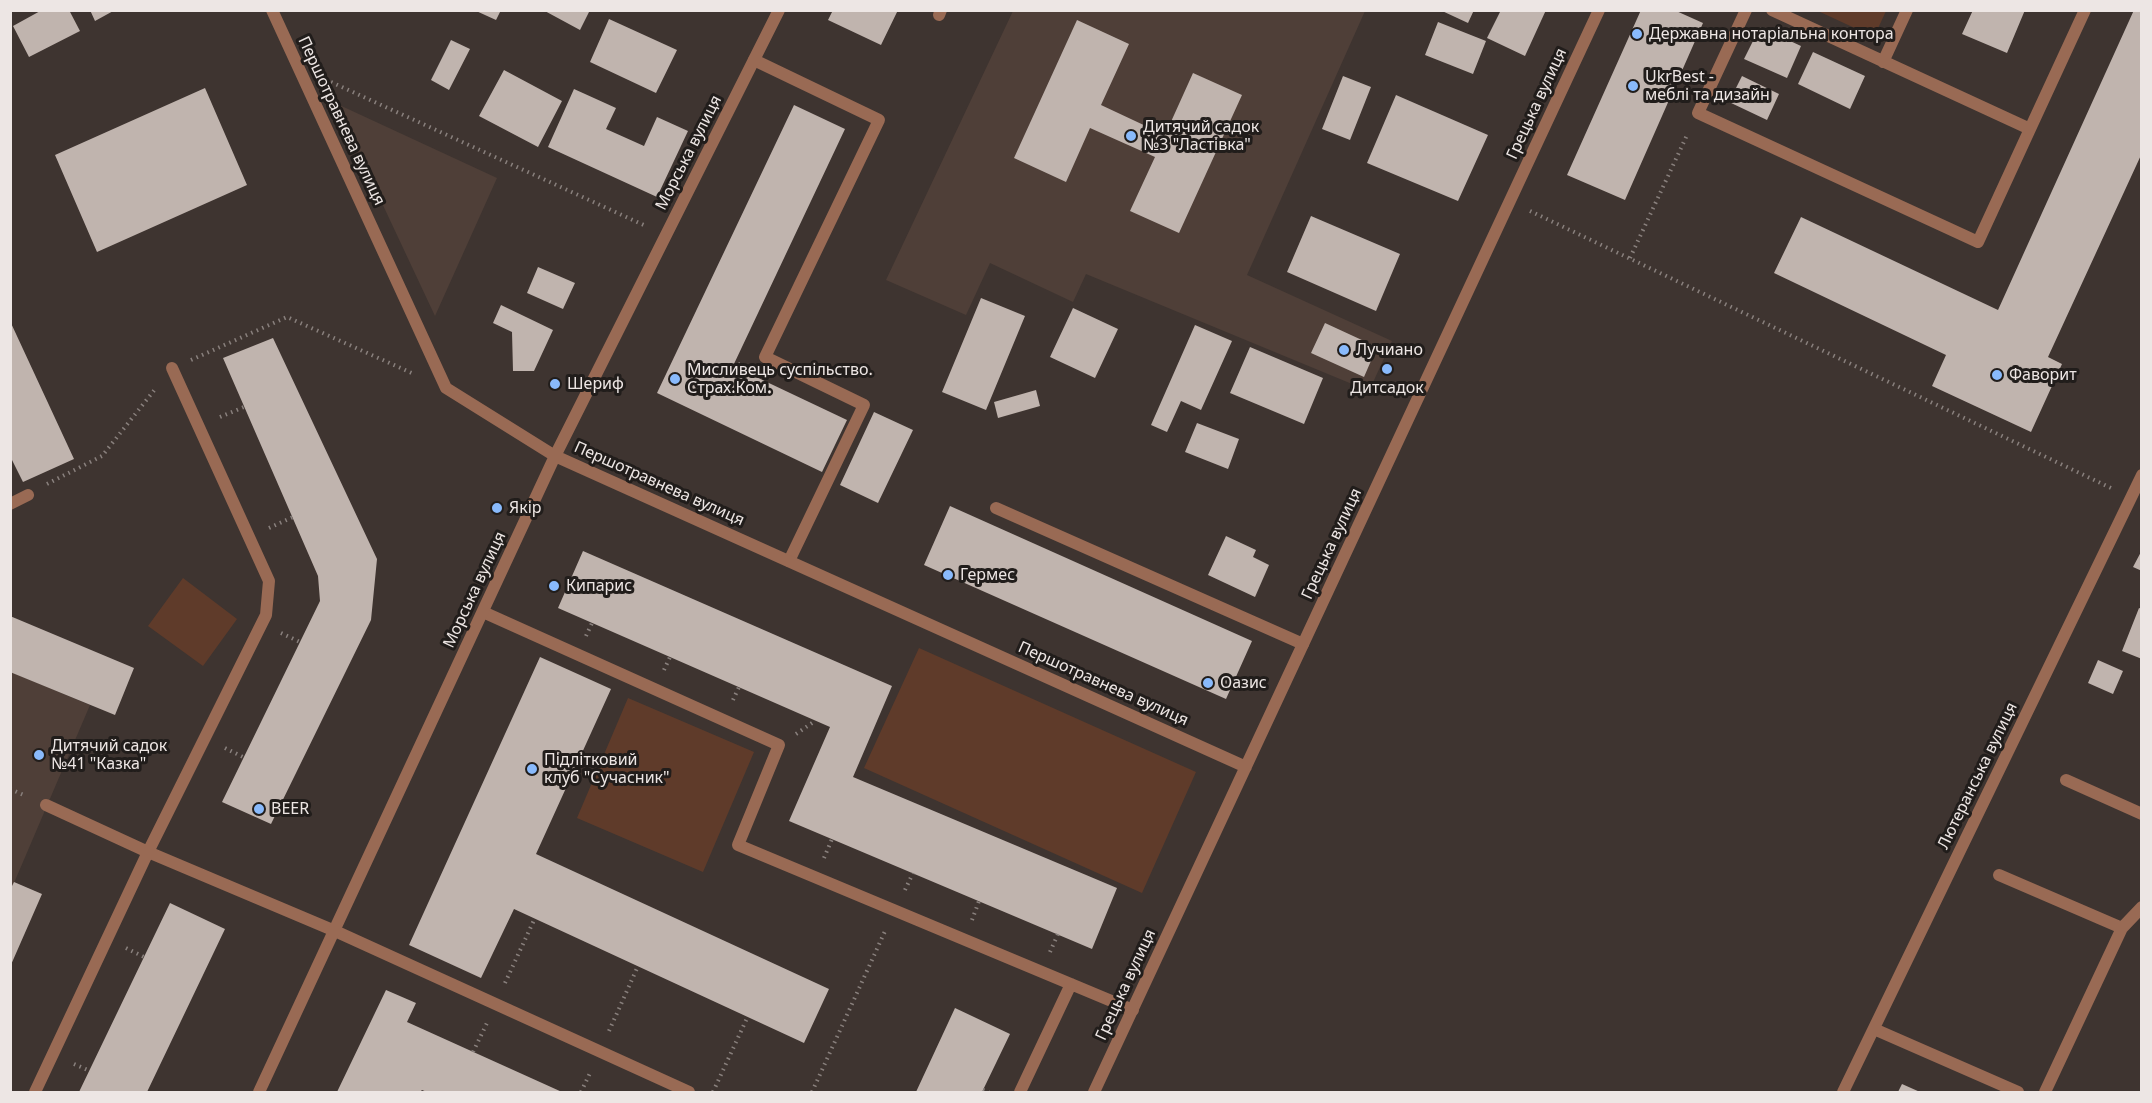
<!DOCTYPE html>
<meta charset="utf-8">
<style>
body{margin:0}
#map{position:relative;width:2152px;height:1103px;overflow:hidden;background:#3e3430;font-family:"Noto Sans",sans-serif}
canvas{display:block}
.frame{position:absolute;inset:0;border:12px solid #ede6e4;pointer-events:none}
</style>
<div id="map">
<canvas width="2152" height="1103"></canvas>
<div class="frame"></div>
</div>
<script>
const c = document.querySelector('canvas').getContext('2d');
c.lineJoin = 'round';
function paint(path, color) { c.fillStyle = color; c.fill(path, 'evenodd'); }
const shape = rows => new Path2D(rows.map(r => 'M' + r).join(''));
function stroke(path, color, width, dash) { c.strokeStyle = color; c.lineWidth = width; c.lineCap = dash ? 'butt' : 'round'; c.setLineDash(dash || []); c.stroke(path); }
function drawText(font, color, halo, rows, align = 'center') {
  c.font = font + ' "Noto Sans",sans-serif'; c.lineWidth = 6; c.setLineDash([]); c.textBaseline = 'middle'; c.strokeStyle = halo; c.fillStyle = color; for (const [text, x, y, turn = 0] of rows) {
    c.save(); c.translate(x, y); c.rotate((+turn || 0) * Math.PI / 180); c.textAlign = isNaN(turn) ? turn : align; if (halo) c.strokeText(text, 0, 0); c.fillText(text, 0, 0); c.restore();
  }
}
paint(shape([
 [1013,11,1365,11,1247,275,1392,341,1369,391,1086,274,1073,302,990,263,966,315,886,280],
 [335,103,497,178,435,316],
 [11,672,90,705,11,890]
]), '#4f3f38');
paint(shape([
 [1818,11,1886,11,1874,37],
 [183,578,237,619,203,666,148,626],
 [919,648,1196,772,1142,893,864,768],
 [628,698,754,752,703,872,577,818]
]), '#5f3b2a');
paint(shape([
 [42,10,69,10,80,31,29,57,13,26],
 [90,10,115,10,95,21],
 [474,10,501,10,496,20],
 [543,10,590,10,580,30],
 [833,10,898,10,881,45,828,20],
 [1440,10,1474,10,1468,23],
 [1501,10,1546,10,1525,56,1487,38],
 [1641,10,1674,10,1703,23,1625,200,1567,175],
 [1973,10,2025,10,2007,53,1962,34],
 [2134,10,2142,10,2142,153,2048,357,2062,364,2031,432,1932,386,1946,355,1774,273,1801,217,1998,310],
 [609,19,677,50,656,93,590,62],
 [1077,20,1129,44,1101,105,1165,135,1193,73,1242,95,1179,233,1130,211,1155,157,1090,128,1066,182,1014,158],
 [1438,22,1486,41,1473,74,1425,55],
 [1760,27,1801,46,1787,78,1744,59],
 [451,40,470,49,449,90,431,80],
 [1813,52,1865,76,1850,109,1798,84],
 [504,70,562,101,538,147,479,116],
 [1343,76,1371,87,1350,140,1322,129],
 [1742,76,1779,94,1767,120,1729,102],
 [205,88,247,185,97,252,55,155],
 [574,89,616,108,606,129,644,146,657,117,688,131,657,197,548,147],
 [1396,95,1488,135,1458,201,1367,163],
 [794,105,845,129,733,366,847,420,822,472,657,393],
 [1311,216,1400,254,1376,311,1287,272],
 [538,267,575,283,563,309,527,293],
 [981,298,1025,316,986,410,942,392],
 [501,305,553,330,534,371,513,371,512,332,493,323],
 [1073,308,1118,329,1095,378,1050,357],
 [10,321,74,459,23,482,10,456],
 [1325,323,1377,347,1364,377,1311,353],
 [1195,325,1232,341,1201,410,1181,401,1167,432,1151,425],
 [273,338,377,559,371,620,271,824,222,802,320,601,318,576,223,358],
 [1250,347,1323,378,1304,424,1230,393],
 [1036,390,1040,406,998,418,994,402],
 [874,412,913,430,878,503,840,485],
 [1197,423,1239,439,1228,469,1185,452],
 [950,506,1252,641,1226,699,924,565],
 [1226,536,1256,550,1253,557,1269,565,1255,597,1208,575],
 [2142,550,2142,571,2133,567],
 [583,551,892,686,853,777,1117,888,1092,949,789,821,830,727,558,608],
 [2139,608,2142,609,2142,659,2122,651],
 [10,616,134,668,115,715,10,672],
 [540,657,611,689,536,854,829,989,804,1043,514,909,481,978,409,945],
 [2098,660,2123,671,2113,694,2088,683],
 [14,882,42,894,10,967,10,890],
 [170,903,225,929,147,1092,79,1092],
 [386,990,416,1003,407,1022,562,1092,427,1092,422,1090,420,1092,337,1092],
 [955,1008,1010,1034,983,1090,982,1092,916,1092],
 [1902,1084,1920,1092,1898,1092]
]), '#c0b4ae');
stroke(shape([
 [331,82,646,226],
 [1530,211,2111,488],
 [1630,258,1688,133],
 [191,360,287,317,414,374],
 [733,366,744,363],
 [220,417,244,407],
 [47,484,102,456,156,388],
 [269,528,293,517],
 [281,633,300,642],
 [586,636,592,623],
 [664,670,670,657],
 [733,700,739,687],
 [796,734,815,721],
 [225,748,243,757],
 [10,789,26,796],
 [824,858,832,839],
 [905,890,913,873],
 [972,920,979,901],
 [126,948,144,957],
 [1050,952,1058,934],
 [505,983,535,918],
 [609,1031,638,966],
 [473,1052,487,1023],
 [74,1064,90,1071],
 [983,1090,989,1092],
 [581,1092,591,1071],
 [713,1092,748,1016],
 [812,1092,886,929]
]), '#89807d', 4, [1.5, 4.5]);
stroke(shape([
 [1746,10,1698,113,1978,242,2030,129],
 [1772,10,2030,129,2085,10],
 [939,15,941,10],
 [754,60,879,120,765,357,864,405,789,561],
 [1883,62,1907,10],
 [996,508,1303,644],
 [483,612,779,745,738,845,1133,1010],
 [2066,780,2142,814],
 [46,805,148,852,335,931,689,1092],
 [1999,875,2122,928],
 [35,1092,148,852,266,615,269,581,172,368],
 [1020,1092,1071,984],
 [2045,1092,2122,928,2142,907]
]), '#996a54', 12);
stroke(shape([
 [272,10,446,388,555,456,1246,767],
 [10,504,28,495],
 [1874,1029,2018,1092],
 [259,1092,555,456,779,10],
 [1094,1092,1599,10],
 [1843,1092,2142,475]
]), '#996a54', 12);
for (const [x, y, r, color] of [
 [1637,34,6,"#89bafc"],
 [1633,86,6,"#89bafc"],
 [1131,136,6,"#89bafc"],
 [1344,350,6,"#89bafc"],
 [1387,369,6,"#89bafc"],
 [1997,375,6,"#89bafc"],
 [675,379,6,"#89bafc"],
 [555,384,6,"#89bafc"],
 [497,508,6,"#89bafc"],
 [948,575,6,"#89bafc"],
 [554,586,6,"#89bafc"],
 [1208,683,6,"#89bafc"],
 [39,755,6,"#89bafc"],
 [532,769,6,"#89bafc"],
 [259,809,6,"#89bafc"]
]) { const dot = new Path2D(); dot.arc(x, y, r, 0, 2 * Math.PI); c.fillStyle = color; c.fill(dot); stroke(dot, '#211d1b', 2); }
drawText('16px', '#ede6e4', '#211d1b', [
 ["Державна нотаріальна контора",1649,34],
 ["UkrBest -",1645,77],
 ["меблі та дизайн",1645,95],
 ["Дитячий садок",1143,127],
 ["№3 \"Ластівка\"",1143,145],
 ["Лучиано",1356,350],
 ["Мисливець суспільство.",687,370],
 ["Страх.Ком.",687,388],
 ["Фаворит",2009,375],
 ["Шериф",567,384],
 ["Дитсадок",1387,388,"center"],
 ["Якір",509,508],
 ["Гермес",960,575],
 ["Кипарис",566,586],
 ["Оазис",1220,683],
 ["Дитячий садок",51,746],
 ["№41 \"Казка\"",51,764],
 ["Підлітковий",544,760],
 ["клуб \"Сучасник\"",544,778],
 ["BEER",271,809]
], 'left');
drawText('16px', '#ede6e4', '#211d1b', [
 ["Грецька вулиця",1537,104,-65],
 ["Першотравнева вулиця",341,121,65],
 ["Морська вулиця",689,153,-63],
 ["Першотравнева вулиця",659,484,24],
 ["Грецька вулиця",1332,544,-65],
 ["Морська вулиця",475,590,-65],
 ["Першотравнева вулиця",1103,684,24],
 ["Лютеранська вулиця",1978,776,-64],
 ["Грецька вулиця",1126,985,-65]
]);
</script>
